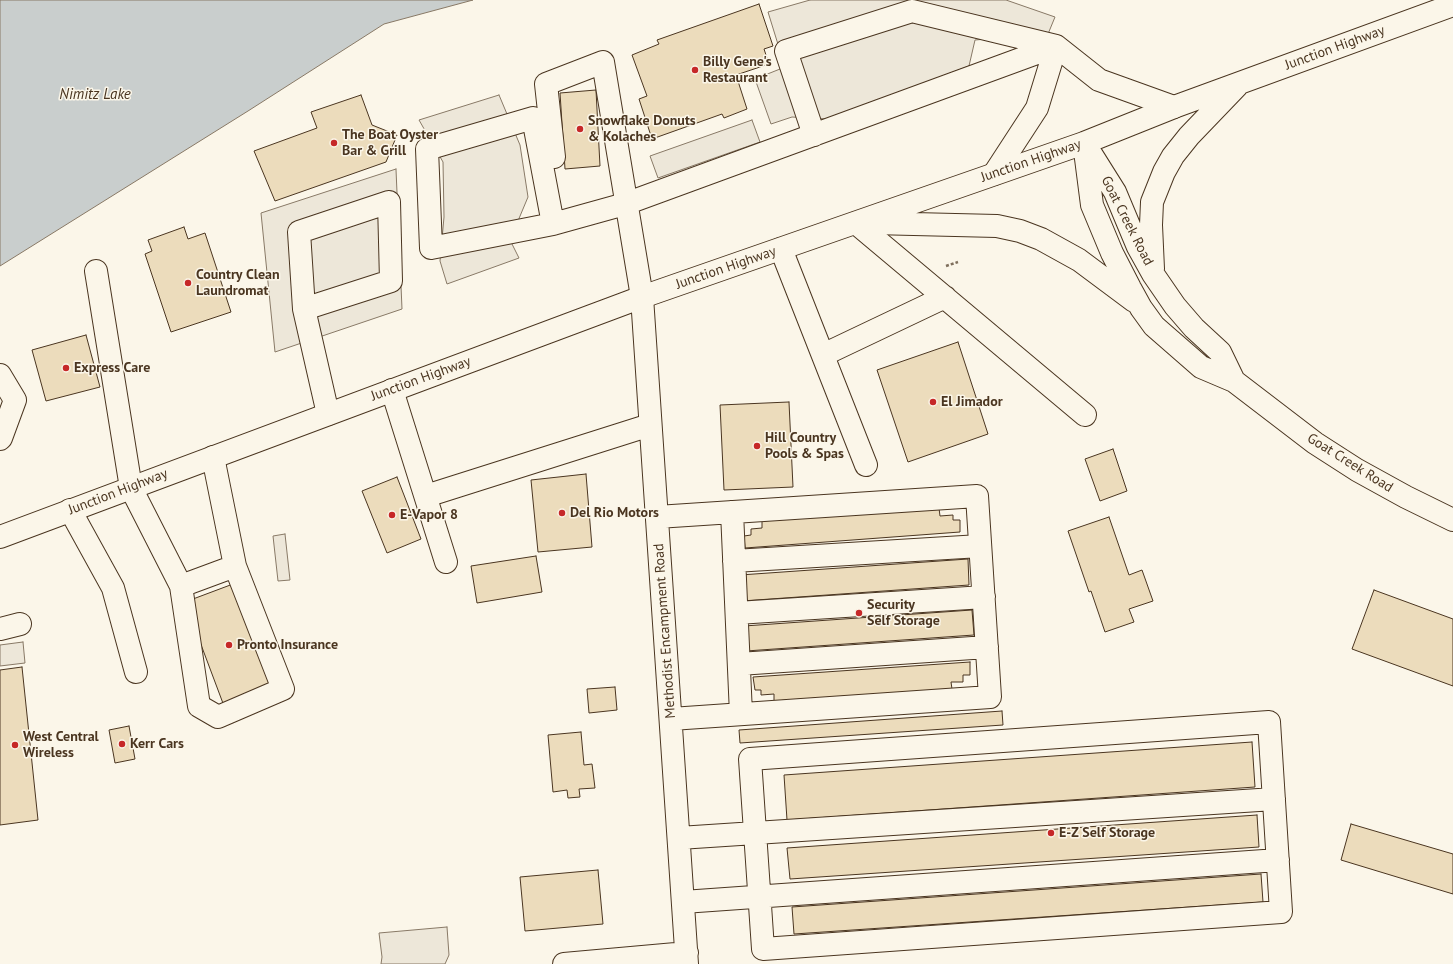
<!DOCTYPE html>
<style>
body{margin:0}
canvas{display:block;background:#fbf6e9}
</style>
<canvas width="1453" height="964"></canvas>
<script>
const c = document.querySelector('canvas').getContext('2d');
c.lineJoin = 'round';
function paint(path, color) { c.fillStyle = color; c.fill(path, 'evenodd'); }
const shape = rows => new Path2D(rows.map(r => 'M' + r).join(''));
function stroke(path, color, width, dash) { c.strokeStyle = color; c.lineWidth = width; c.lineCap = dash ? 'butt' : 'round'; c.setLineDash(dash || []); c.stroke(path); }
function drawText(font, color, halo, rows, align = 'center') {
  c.font = font + ' "PT Sans",sans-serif'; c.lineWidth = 3; c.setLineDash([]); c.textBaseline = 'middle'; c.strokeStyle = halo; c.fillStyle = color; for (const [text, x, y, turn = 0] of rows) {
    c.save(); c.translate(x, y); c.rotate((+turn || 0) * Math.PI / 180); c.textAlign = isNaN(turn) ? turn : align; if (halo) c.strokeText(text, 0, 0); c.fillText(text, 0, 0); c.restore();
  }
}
const parking = shape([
 [810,0,1006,0,1055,17,1048,34,975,40,969,66,828,119,792,117,771,124,755,79,785,67,768,12,810,0],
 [499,95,520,145,528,197,510,240,519,258,447,284,440,261,444,217,443,162,419,120,499,95],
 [752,120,760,142,658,178,650,156,752,120],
 [396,169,402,309,275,352,261,213,396,169],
 [285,534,290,580,278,581,273,536,285,534],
 [23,642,25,663,0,666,0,645,23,642],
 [447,927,449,955,445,964,381,964,382,957,379,933,447,927]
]);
paint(parking, '#ede7d9');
stroke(parking, '#887966', 1);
const water = shape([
 [0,0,473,0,384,24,248,111,0,266,0,0]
]);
paint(water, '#c9cecd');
stroke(water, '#887966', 1);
const building = shape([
 [759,4,773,46,764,49,769,64,736,75,747,109,724,118,722,114,652,139,639,99,647,96,632,55,659,44,657,40,759,4],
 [596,90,600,166,565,169,560,93,596,90],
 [361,95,372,125,397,135,386,162,275,201,254,151,317,128,311,112,361,95],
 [184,227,188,239,205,233,231,312,171,332,145,254,152,251,148,240,184,227],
 [86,335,100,387,46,401,32,350,86,335],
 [958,342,988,434,908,462,877,370,958,342],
 [789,402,793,487,724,490,720,405,789,402],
 [1113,449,1127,491,1100,501,1085,459,1113,449],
 [586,474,592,547,538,552,531,480,586,474],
 [397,477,421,539,387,553,362,491,397,477],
 [939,508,940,516,953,515,953,520,960,520,960,532,745,548,744,536,751,535,751,529,762,528,762,521,939,508],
 [1109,517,1129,575,1142,570,1153,601,1129,609,1134,622,1105,632,1091,591,1089,592,1068,531,1109,517],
 [536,556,542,592,477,603,471,566,536,556],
 [968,559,969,585,742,601,740,575,968,559],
 [233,584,272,688,224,706,185,602,233,584],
 [1374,590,1453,619,1453,686,1352,649,1374,590],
 [972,610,974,635,746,651,744,626,972,610],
 [970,662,970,675,963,675,963,682,951,682,952,689,774,701,774,694,761,695,761,690,755,690,753,677,970,662],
 [22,667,38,820,0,825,0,670,22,667],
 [615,687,617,710,589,713,587,689,615,687],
 [1002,711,1003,725,740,743,739,730,1002,711],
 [129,726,135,759,115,763,109,730,129,726],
 [581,732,584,765,592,764,595,788,579,789,580,797,568,798,567,790,553,792,548,735,581,732],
 [1252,742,1255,787,787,820,784,775,1252,742],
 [1257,815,1259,847,790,879,787,848,1257,815],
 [1351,824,1453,854,1453,894,1341,860,1351,824],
 [598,870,603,924,525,931,520,877,598,870],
 [1261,874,1263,902,794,934,792,907,1261,874]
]);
paint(building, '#ecdcbc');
stroke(building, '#4a3520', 1);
const minor = shape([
 [554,157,546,84,603,62,642,297,687,964],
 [994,174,1037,108,1056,46,1099,80,1174,107],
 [856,223,1085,415],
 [553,224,533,118,427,149,431,248,553,224,625,204,1056,46,912,11,786,51,814,135],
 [781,249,866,465],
 [96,271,131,488,181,586,199,706,218,717,283,689,235,566,213,457],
 [304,309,391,281,389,202,299,232,304,309,328,414],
 [823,355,945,297],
 [0,375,15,400,1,438,0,439],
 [392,390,446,562],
 [426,496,650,425],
 [70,510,113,588,136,672],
 [732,512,741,714],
 [657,517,977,496,990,697,671,719],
 [734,561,980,546],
 [181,586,235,566],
 [737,613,984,597],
 [0,629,20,624],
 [739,664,987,647],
 [1269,722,1281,912,763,949,750,759,1269,722],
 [679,838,1274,799],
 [683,902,1278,860],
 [564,964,687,953]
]);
const major = shape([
 [1084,143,1092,205,1112,253,1130,288,1141,308,1154,326,1201,367,1234,381,1315,443,1357,470,1406,497,1453,520],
 [1088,149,1115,192,1138,247,1153,274,1175,306,1194,328,1220,352,1234,381],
 [872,223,997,226,1020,231,1041,239,1079,260,1134,301],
 [1153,269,1151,225,1152,202,1164,172,1173,156,1189,136,1237,86],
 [0,537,642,297,1084,143,1174,107,1453,5]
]);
stroke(minor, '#4a3520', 24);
stroke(major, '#4a3520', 24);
stroke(shape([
 [946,266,958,262]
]), '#7f6f5c', 2.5, [3, 2]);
stroke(minor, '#fbf6e9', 22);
stroke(major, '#fbf6e9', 22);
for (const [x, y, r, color] of [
 [695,70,4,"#c62828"],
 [580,129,4,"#c62828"],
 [334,143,4,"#c62828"],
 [188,283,4,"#c62828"],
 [66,368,4,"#c62828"],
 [933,402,4,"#c62828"],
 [757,446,4,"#c62828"],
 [562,513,4,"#c62828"],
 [392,515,4,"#c62828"],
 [859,613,4,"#c62828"],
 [229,645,4,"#c62828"],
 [122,744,4,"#c62828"],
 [15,745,4,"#c62828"],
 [1051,833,4,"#c62828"]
]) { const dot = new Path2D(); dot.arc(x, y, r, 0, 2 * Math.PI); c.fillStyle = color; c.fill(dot); stroke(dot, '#fbf6e9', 1.5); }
drawText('14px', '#4a3520', '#fbf6e9', [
 ["Junction Highway",1335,48,-20],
 ["Junction Highway",1031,161,-19],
 ["Goat Creek Road",1127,221,63],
 ["Junction Highway",726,268,-19],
 ["Junction Highway",421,379,-20],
 ["Goat Creek Road",1350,463,32],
 ["Junction Highway",118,492,-21],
 ["Methodist Encampment Road",665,631,-94]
]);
drawText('bold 14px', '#4a3520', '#fbf6e9', [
 ["Billy Gene's",703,62],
 ["Restaurant",703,78],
 ["Snowflake Donuts",588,121],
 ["& Kolaches",588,137],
 ["The Boat Oyster",342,135],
 ["Bar & Grill",342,151],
 ["Country Clean",196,275],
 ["Laundromat",196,291],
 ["Express Care",74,368],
 ["El Jimador",941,402],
 ["Hill Country",765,438],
 ["Pools & Spas",765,454],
 ["Del Rio Motors",570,513],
 ["E-Vapor 8",400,515],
 ["Security",867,605],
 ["Self Storage",867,621],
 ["Pronto Insurance",237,645],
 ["West Central",23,737],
 ["Wireless",23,753],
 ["Kerr Cars",130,744],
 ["E-Z Self Storage",1059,833]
], 'left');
drawText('italic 15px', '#4a3520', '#fbf6e9', [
 ["Nimitz Lake",95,95]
]);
</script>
